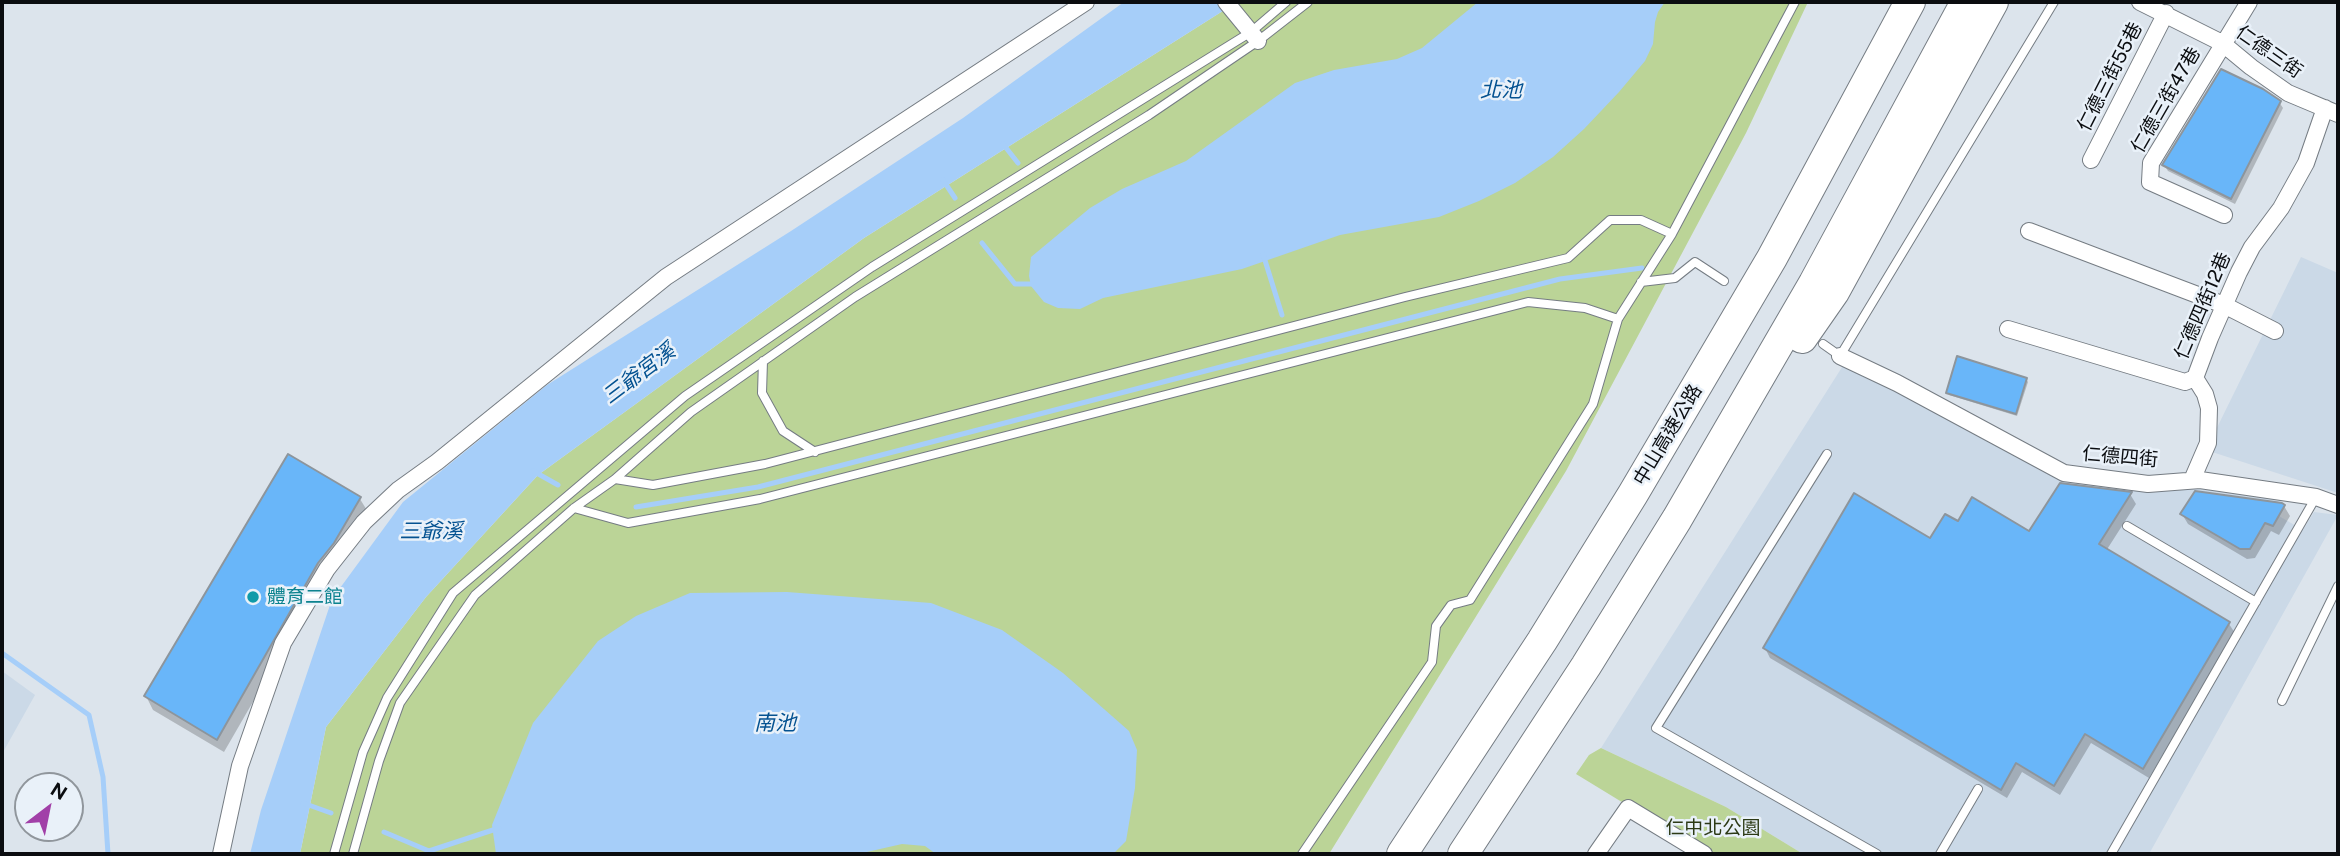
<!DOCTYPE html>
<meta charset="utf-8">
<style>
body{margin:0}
#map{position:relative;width:2340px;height:856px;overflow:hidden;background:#dce4ec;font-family:"Public Sans",sans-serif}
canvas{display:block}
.frame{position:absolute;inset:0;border:4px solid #0b0d10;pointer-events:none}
.north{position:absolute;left:14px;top:772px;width:70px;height:70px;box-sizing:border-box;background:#e9f1f9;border:2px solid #90969c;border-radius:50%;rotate:32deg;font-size:19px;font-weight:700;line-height:28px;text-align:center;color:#0b0d10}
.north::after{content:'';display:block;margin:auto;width:24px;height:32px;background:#a140a8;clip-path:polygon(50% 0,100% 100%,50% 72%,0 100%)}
</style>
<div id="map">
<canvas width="2340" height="856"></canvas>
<div class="frame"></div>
<div class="north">N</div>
</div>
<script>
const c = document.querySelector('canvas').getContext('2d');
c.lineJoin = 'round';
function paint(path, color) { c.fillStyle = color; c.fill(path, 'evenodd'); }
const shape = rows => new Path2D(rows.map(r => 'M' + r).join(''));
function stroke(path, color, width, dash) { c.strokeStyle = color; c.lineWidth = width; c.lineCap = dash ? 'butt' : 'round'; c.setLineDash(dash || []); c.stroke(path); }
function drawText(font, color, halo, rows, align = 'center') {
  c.font = font + ' "Public Sans","Noto Sans TC",sans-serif'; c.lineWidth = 5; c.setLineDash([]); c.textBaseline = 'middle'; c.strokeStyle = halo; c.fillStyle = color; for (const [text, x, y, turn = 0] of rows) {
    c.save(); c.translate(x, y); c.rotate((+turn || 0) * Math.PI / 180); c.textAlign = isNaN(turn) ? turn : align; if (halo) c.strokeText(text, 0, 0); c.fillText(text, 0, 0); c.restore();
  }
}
paint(shape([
 [2301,257,2338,273,2338,493,2206,450],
 [1844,364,2061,480,2064,476,2199,485,2272,498,2285,505,2279,516,2303,530,2314,512,2338,515,2149,854,1803,854,1726,807,1601,748],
 [2,671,35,695,2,754]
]), '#cbd9e7');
paint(shape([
 [1237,2,1808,2,1746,133,1566,471,1329,854,300,854,326,727,426,597,538,475,864,238],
 [1601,748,1726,807,1803,854,1707,854,1576,774,1589,755]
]), '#bbd497');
paint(shape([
 [1124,2,1237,2,864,238,538,475,426,597,326,727,300,854,250,854,261,810,332,599,403,502,547,385,791,231,963,118],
 [1478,2,1665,2,1658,12,1655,22,1653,44,1645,61,1619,92,1584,129,1553,157,1515,183,1479,201,1439,217,1340,235,1242,269,1103,298,1080,309,1058,308,1044,302,1031,286,1029,276,1031,257,1090,208,1122,189,1186,161,1295,83,1334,70,1397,59,1422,48],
 [787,592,931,603,1002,630,1063,673,1129,731,1137,750,1135,788,1126,841,1113,854,936,854,925,846,902,844,858,854,496,854,492,825,533,723,598,641,636,616,690,593]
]), '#a6cef9');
paint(shape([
 [2279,102,2283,108,2235,204,2168,171,2164,165],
 [2026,379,2028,382,2017,416,1949,395,1948,393],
 [2130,494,2136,504,2106,551,2229,624,2235,633,2149,778,2091,743,2060,795,2022,772,2007,798,1770,658,1765,648,1959,524,2030,533],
 [360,499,368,512,325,577,224,752,153,710,146,696],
 [2284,506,2290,516,2279,535,2271,531,2255,558,2247,559,2188,524,2182,514]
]), '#0003');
stroke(shape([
 [1003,144,1018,163],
 [943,180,955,198],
 [982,243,1015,284,1037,284],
 [1263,254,1282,315],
 [533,471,558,485],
 [636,507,758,487,1560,279,1642,268],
 [2,653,89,715,103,777,108,854],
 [303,803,331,813],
 [384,832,429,851,499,828]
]), '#a6cef9', 5);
const building = shape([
 [2221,69,2263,89,2281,101,2231,199,2162,165,2221,69],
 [1957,356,2027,378,2016,414,1946,393,1957,356],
 [288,454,361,497,334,543,318,563,217,740,144,696,288,454],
 [2060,483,2132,492,2099,544,2230,622,2143,769,2085,734,2054,786,2016,763,2001,790,1763,648,1854,493,1930,538,1945,514,1958,521,1972,497,2029,531,2060,483],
 [2195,491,2282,503,2285,505,2273,526,2265,523,2250,549,2240,549,2180,514,2195,491]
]);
paint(building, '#69b6f9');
stroke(building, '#8d959c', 2);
const lane = shape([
 [1641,282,1675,278,1695,262,1724,281],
 [1823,344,1840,356,2054,2],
 [763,361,762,393,783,431,815,452],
 [1827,454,1656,728,1877,854],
 [615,479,691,412,855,297,1149,115,1258,41,1308,2],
 [574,508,628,523,760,499,1528,302,1585,308,1618,319],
 [2127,526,2256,602],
 [2282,701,2338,586],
 [334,854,363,752,387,698,453,593,685,396,872,267,1251,32,1286,2],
 [353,854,379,761,400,703,475,595,574,508,615,479,653,485,765,464,1405,297,1568,258,1610,220,1641,220,1672,234],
 [1302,854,1432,662,1436,626,1451,605,1470,600,1593,404,1618,319,1672,234,1795,2],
 [1940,854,1978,789],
 [2111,854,2316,497]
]);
const street = shape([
 [1226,2,1258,41],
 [2140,2,2222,43,2251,67,2288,93,2338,114],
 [2091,160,2166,13],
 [2224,215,2150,182,2151,163,2249,2],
 [2029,231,2224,305,2275,331],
 [2008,329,2185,382,2195,378],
 [1840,356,1897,383,2064,473,2148,484,2200,480,2316,497,2338,505],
 [2192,480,2208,443,2209,408,2205,394,2195,378,2210,338,2239,272,2252,247,2281,208,2306,163,2325,108],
 [221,854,240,766,283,643,327,569,364,522,398,490,437,462,666,277,1086,2],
 [1596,854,1628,808,1704,854]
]);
const highway = shape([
 [1802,338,1834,292,1993,2],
 [1402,854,1542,641,1633,494,1772,258,1910,2],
 [1463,854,1586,666,1677,519,1814,283,1966,2]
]);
stroke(lane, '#757c83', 10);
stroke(street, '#757c83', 18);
stroke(highway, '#757c83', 32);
stroke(lane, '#fff', 8);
stroke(street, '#fff', 16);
stroke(highway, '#fff', 30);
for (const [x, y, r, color] of [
 [253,597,7,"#0f9aa8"]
]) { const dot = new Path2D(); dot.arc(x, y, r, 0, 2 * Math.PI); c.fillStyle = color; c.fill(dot); stroke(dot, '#e9f1f9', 2.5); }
drawText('19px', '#0b0d10', '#e9f1f9', [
 ["仁德三街",2269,52,35],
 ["仁德三街55巷",2110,77,-63],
 ["仁德三街47巷",2166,100,-60],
 ["仁德四街12巷",2203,306,-67],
 ["中山高速公路",1668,435,-59],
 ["仁德四街",2120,457,5]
]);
drawText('19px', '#0d838f', '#e9f1f9', [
 ["體育二館",267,597]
], 'left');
drawText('19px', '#2c3a15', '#e9f1f9', [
 ["仁中北公園",1713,828]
]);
drawText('italic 21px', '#045291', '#e9f1f9', [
 ["北池",1501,91],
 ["三爺宮溪",639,374,-37],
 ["三爺溪",431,532],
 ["南池",775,724]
]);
</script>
